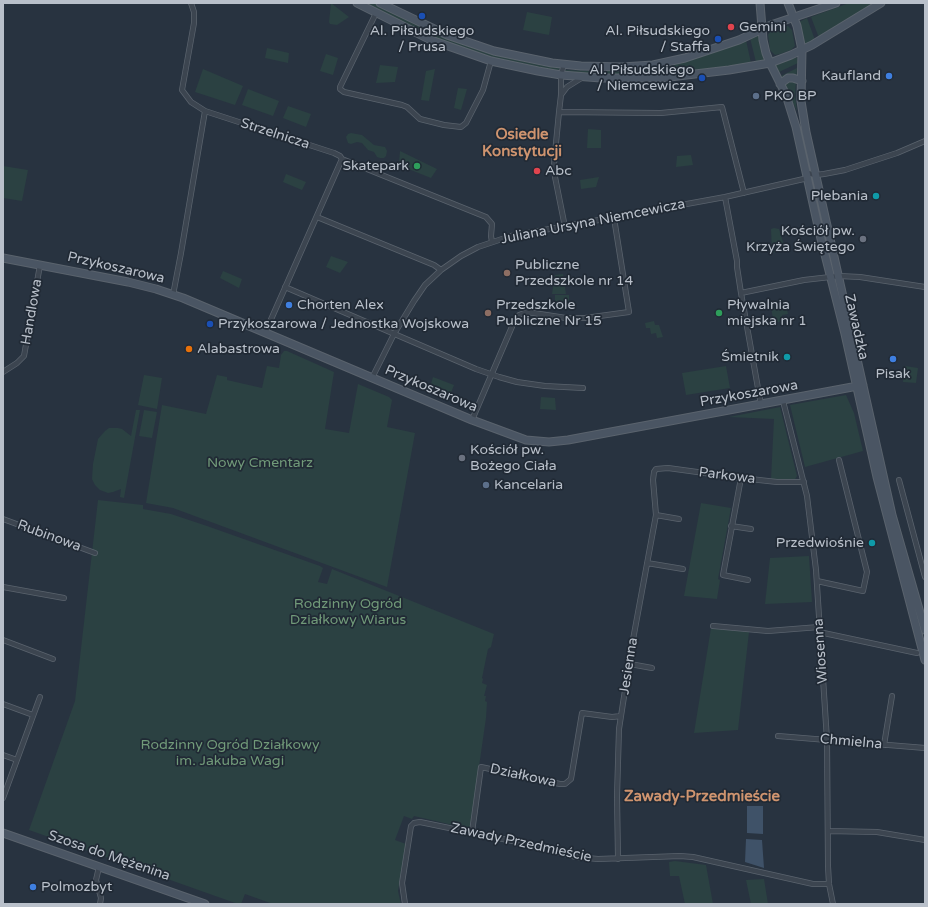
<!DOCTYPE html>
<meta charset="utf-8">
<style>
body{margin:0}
#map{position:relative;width:928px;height:907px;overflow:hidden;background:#283340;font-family:"Varela Round",sans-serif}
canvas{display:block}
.frame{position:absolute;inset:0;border:4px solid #b9c0ca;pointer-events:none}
</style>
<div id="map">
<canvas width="928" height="907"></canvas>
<div class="frame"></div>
</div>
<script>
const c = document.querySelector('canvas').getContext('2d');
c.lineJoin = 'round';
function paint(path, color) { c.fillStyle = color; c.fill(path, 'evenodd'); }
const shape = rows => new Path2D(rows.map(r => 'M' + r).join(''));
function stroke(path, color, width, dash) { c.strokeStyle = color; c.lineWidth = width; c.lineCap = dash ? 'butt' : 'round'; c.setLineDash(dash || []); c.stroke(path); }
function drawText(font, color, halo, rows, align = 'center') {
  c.font = font + ' "Varela Round",sans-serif'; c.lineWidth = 3.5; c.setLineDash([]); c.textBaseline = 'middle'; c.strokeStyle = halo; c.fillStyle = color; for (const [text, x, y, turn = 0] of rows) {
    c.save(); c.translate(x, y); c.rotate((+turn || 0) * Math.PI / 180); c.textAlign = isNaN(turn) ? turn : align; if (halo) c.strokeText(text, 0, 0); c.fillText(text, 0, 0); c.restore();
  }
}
paint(shape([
 [331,3,349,17,337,25,330,24,329,22],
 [363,3,374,3,408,20,498,55,560,67,559,71,536,68,486,56,437,39],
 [849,3,876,3,819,38,811,17],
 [527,12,552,17,549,35,523,30],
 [807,18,815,40,804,45,799,22],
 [783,26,788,26,792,30,795,46,791,50,780,54,775,55,770,50,768,35,770,32],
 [758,35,764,58,763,60,756,62,750,38],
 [746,40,751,63,668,74,640,76,646,68],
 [267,48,289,53,288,63,265,58],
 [326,54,338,58,333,75,320,71],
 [795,57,797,58,798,63,777,73,775,65],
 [380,65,398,67,395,82,376,83],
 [797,68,795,95,797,111,779,77],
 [203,69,243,86,235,105,195,92],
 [435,69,429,101,421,100,426,71],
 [641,69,637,73,632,76,614,76,563,72,565,70,594,71],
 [458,88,467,89,461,110,454,108],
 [248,89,279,101,273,116,242,105],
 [288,106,311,114,306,127,283,118],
 [588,129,601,130,601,148,587,148],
 [351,133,362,135,374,145,385,147,387,151,386,156,384,158,380,158,377,157,374,152,368,150,362,143,357,142,351,144,348,143,346,137,348,134],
 [400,151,437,169,431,178,406,168,399,163],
 [691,155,693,165,676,167,677,156],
 [3,166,28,170,22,201,3,198],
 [286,174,306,182,302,190,283,182],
 [599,177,596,187,581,189,580,180],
 [774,228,779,229,784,245,781,251,772,253,771,229],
 [331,256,348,262,340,273,326,267],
 [223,271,242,279,239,288,220,278],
 [563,274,566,294,552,294,555,275],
 [555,295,569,295,569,307,555,306],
 [786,305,788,314,782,315,784,321,774,323,771,308],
 [654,321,655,325,659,325,663,337,657,338,656,333,651,334,650,328,646,328,645,323],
 [284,351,287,351,334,372,325,429,349,433,358,384,389,397,392,400,387,427,415,433,387,587,173,508,146,503,162,405,206,414,217,375,227,377,227,380,262,388,267,366,279,368,281,355],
 [726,366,730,388,686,395,682,373],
 [905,366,918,368,916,383,903,382],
 [144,375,162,378,157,409,138,405],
 [433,377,454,385,450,395,430,387],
 [846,395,854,413,863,451,805,467,790,405],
 [541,397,555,398,556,410,540,409],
 [780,407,797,476,794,481,771,479,774,419,729,417],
 [136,410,140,410,124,498,120,497,121,489,113,492,108,493,100,490,95,485,92,479,93,464,98,439,105,431,109,428,118,428,122,429,131,436],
 [144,410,157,412,152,438,139,436],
 [98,500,143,505,143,509,171,514,207,526,320,566,323,568,318,582,327,584,332,569,494,634,491,647,488,649,482,678,483,679,482,683,487,685,484,696,486,696,485,701,487,702,486,718,470,829,414,816,412,819,404,816,395,840,406,844,398,891,401,904,273,904,245,894,241,904,238,904,29,830,75,701],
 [701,503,731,508,718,579,720,580,717,599,684,596],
 [809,556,812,602,765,604,770,558],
 [711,628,749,632,738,730,694,733],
 [675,861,706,865,713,904,685,904,679,876,670,876,669,862],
 [764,879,768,904,751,904,746,880]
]), '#2b4142');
paint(shape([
 [747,806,763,806,763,834,747,833],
 [746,839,762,840,764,868,745,862]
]), '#3f5268');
const street = shape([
 [376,13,340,87,340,89,344,92,402,105,407,107,420,119,444,125,461,127,466,123,483,90,491,61],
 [564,64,561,75,561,95,559,112,554,164,555,177,565,227],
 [561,95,567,87,583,77],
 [205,111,334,153,340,156,342,159,486,217,492,224,491,236,492,242],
 [559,112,661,113,722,107,744,193],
 [807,173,816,175,824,174,845,170,897,153,925,141],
 [725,197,737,261,737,267,741,293],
 [317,217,434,265,441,270],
 [285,287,476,369,499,377,517,382,545,386,583,388],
 [173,295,181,253,205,111,191,102,182,90,194,23,194,12,191,3],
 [265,333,342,159],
 [3,372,17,363,24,356,40,265],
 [372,378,394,334,414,301,425,285,441,270,461,256,478,247,511,236,725,197,808,178],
 [783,401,807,496,816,570,827,740,828,866,829,884,833,904],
 [761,405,741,293,804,280,839,276,860,277,925,287],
 [472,420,514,322,519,315,527,312,566,318,585,318,629,312,614,218],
 [741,478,723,575,748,580],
 [899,480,925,577],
 [656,515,679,519],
 [3,519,95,553],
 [731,526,751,529],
 [647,563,683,569],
 [817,581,863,591,867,572,839,460],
 [3,587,64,598],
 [713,626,768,631,819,627],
 [819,632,917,653],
 [3,640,53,659],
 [630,664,652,668],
 [3,704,33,715],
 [778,736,925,748],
 [884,745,892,696],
 [3,755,17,760],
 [3,798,40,697],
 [828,831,877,832,925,840],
 [472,832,481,767,560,784,565,784,571,779,582,713,612,717,621,716],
 [618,859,617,796,619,729,632,645,656,515,653,480,654,472,656,469,668,468,741,478,777,482,804,482],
 [99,867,96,880,101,898,100,904],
 [405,904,402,883,411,826,414,823,420,822,532,845,576,857,598,859,680,856,693,857,813,884,829,884]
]);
const secondary = shape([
 [357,3,431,40,491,61,538,71,561,75,601,78,661,78,729,70,770,63,791,55,812,45,881,3],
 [380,3,447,35,494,51,552,63,581,66,622,67,653,65,685,58,739,40,771,25,836,3],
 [760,3,763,40,766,53,770,63,786,95,796,127,820,235,845,334,877,477,925,660],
 [788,3,797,26,802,50,801,101,806,132,892,515,925,630],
 [780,84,788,78,793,78,802,81],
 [3,258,128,282,156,289,183,298,472,420,526,440,549,442,568,440,863,385],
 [3,833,205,904]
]);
stroke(street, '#5a636d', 6);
stroke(secondary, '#5a636d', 9);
stroke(street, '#3c4550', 4.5);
stroke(secondary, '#4a5563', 7);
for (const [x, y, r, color] of [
 [422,16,4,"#1a4fb4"],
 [731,27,4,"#e0444e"],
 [718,39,4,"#1a4fb4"],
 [889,76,4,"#3f7fe0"],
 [702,78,4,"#1a4fb4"],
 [756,96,4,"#5c6f8a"],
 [417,166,4,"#2e9e5b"],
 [537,171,4,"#e0444e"],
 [876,196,4,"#0f9aa8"],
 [863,239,4,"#6b7280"],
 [507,273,4,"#8d6e63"],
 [289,305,4,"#3f7fe0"],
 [488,313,4,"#8d6e63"],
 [719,313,4,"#2e9e5b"],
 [210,324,4,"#1a4fb4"],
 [189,349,4,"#e8710a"],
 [787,357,4,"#0f9aa8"],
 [893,359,4,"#3f7fe0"],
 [462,458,4,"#6b7280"],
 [486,485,4,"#5c6f8a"],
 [872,543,4,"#0f9aa8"],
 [33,887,4,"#3f7fe0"]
]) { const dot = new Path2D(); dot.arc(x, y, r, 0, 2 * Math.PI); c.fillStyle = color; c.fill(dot); stroke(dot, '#212a35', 1.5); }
drawText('14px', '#b9c0ca', '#212a35', [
 ["Gemini",739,27],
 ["Al. Piłsudskiego",422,31,"center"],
 ["/ Prusa",422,47,"center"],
 ["Al. Piłsudskiego",710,31,"right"],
 ["/ Staffa",710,47,"right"],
 ["Al. Piłsudskiego",694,70,"right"],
 ["/ Niemcewicza",694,86,"right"],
 ["Kaufland",881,76,"right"],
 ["PKO BP",764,96],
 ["Skatepark",409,166,"right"],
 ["Abc",545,171],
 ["Plebania",868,196,"right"],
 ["Kościół pw.",855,231,"right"],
 ["Krzyża Świętego",855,247,"right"],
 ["Publiczne",515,265],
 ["Przedszkole nr 14",515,281],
 ["Chorten Alex",297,305],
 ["Przedszkole",496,305],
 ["Publiczne Nr 15",496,321],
 ["Pływalnia",727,305],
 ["miejska nr 1",727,321],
 ["Przykoszarowa / Jednostka Wojskowa",218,324],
 ["Alabastrowa",197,349],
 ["Śmietnik",779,357,"right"],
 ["Pisak",893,374,"center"],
 ["Kościół pw.",470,450],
 ["Bożego Ciała",470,466],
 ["Kancelaria",494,485],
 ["Przedwiośnie",864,543,"right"],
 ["Polmozbyt",41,887]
], 'left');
drawText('14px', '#b9c0ca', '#212a35', [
 ["Strzelnicza",275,134,18],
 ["Juliana Ursyna Niemcewicza",593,222,-11],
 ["Przykoszarowa",116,268,13],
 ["Handlowa",32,312,-80],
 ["Zawadzka",856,327,77],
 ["Przykoszarowa",431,389,23],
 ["Przykoszarowa",749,394,-10],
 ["Parkowa",727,476,7],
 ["Rubinowa",49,536,20],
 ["Wiosenna",821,651,-94],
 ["Jesienna",629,666,-81],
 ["Chmielna",851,742,5],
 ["Działkowa",523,776,12],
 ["Zawady Przedmieście",521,843,12],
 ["Szosa do Mężenina",109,856,19]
]);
drawText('14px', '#719a79', '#212a35', [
 ["Nowy Cmentarz",260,463],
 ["Rodzinny Ogród",348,604],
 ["Działkowy Wiarus",348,620],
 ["Rodzinny Ogród Działkowy",230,745],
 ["im. Jakuba Wagi",230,761]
]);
drawText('bold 15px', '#cf946f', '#212a35', [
 ["Osiedle",522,135],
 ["Konstytucji",522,152],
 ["Zawady-Przedmieście",702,797]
]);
</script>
